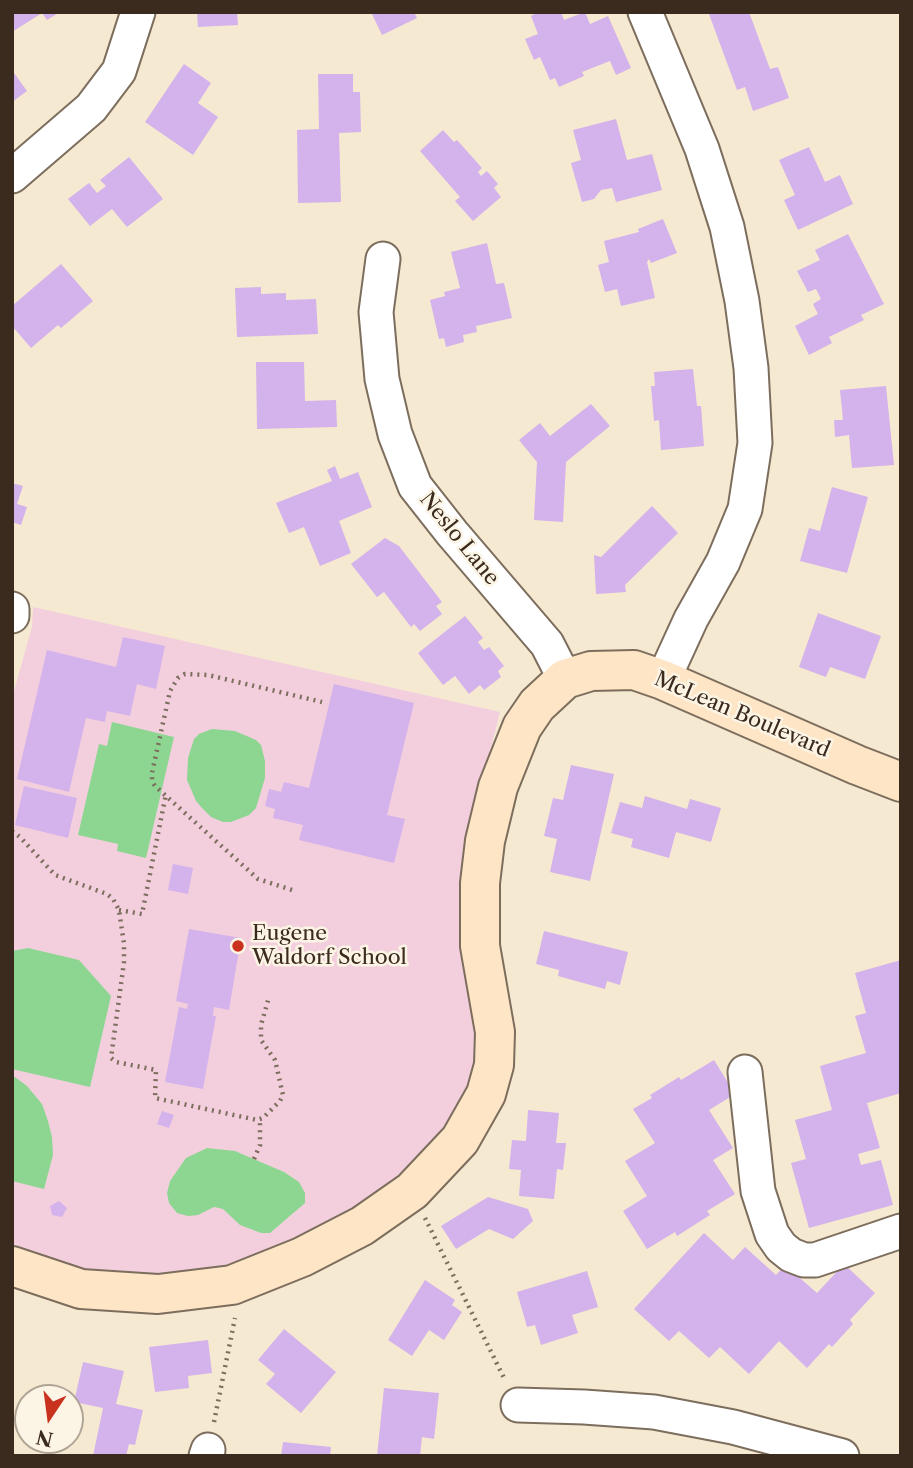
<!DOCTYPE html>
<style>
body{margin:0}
#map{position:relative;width:913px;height:1468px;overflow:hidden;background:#f6e9d1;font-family:"Libre Caslon Text",serif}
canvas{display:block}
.frame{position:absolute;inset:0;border:14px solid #3b2a1e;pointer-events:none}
.north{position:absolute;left:14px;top:1384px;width:70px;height:70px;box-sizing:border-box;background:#fcf5e5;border:2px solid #afa495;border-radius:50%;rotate:193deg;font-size:19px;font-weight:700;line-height:28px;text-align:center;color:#3b2a1e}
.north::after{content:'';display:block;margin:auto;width:24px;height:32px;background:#c8321e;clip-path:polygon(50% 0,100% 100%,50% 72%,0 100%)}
</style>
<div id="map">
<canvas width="913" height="1468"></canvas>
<div class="frame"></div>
<div class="north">N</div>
</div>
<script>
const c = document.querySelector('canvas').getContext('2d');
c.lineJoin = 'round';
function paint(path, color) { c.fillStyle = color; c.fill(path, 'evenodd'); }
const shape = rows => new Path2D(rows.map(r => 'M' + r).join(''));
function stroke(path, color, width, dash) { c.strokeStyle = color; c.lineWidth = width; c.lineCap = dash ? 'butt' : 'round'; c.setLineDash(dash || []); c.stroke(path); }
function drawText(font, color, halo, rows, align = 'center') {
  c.font = font + ' "Libre Caslon Text",serif'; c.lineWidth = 5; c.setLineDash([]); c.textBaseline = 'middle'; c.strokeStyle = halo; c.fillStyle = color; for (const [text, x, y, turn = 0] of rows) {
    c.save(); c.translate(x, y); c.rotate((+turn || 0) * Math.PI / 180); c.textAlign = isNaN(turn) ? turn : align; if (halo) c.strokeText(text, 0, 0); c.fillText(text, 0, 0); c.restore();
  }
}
paint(shape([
 [33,607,500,712,469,834,481,1050,467,1094,439,1138,428,1150,390,1182,353,1208,285,1244,250,1259,182,1275,134,1276,80,1269,12,1244,12,698,32,627]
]), '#f3cfde');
paint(shape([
 [112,722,174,737,146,858,117,851,118,844,78,835,99,744,107,746],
 [212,729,235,731,256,740,261,745,265,761,265,778,256,808,249,815,231,822,223,822,211,817,203,809,196,801,187,780,188,758,194,739,199,734],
 [28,948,79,960,111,996,90,1087,12,1069,12,951],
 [12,1075,27,1086,42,1104,48,1121,52,1137,53,1155,44,1189,12,1181],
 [207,1148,235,1151,284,1172,299,1182,305,1193,305,1203,270,1233,261,1233,240,1225,223,1209,214,1207,198,1215,188,1216,177,1213,169,1203,167,1193,170,1181,186,1158]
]), '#8cd692');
paint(shape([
 [12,12,60,12,47,20,42,13,12,32],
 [197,12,237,12,238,25,198,27],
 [371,12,414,12,417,18,382,35],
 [538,12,561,12,564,20,585,12,590,24,608,16,631,68,616,75,610,61,582,72,584,76,559,87,555,78,550,80,540,57,534,60,525,39,538,34,531,16],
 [713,12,749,12,770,69,778,67,789,98,753,111,745,87,737,90,709,14],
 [184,64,211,83,198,103,218,117,193,155,145,122],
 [12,70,27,91,12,102],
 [318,74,353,74,353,92,360,92,361,132,339,133,341,202,298,203,297,130,319,129],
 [616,119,627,160,652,154,662,190,616,202,612,188,601,190,594,199,582,202,571,163,581,160,573,130],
 [443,130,454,142,457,140,482,168,478,172,481,176,487,171,498,184,494,188,501,197,473,221,455,201,460,197,420,151],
 [809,147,825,182,840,175,853,204,798,230,784,200,795,195,779,160],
 [129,157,163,199,127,227,112,209,90,226,68,199,89,183,97,193,106,186,100,180],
 [663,219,677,253,651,263,649,259,647,262,655,298,621,306,617,289,605,292,598,265,609,262,604,241,639,232,638,229],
 [848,234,884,304,861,315,864,320,829,337,832,343,809,355,795,326,818,314,813,304,821,299,816,289,808,292,797,271,820,260,815,250],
 [487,243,496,284,504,283,512,318,476,326,477,332,463,335,464,342,446,347,444,338,439,339,430,300,445,296,444,292,460,288,451,252],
 [61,264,93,301,61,328,58,325,31,348,12,326,12,306],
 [261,287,261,294,286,293,286,300,316,299,318,334,237,337,235,288],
 [256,362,304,362,305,401,336,400,337,427,257,429],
 [693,369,697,406,701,406,704,446,661,450,659,420,654,421,651,386,655,386,654,372],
 [886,386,894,465,852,468,849,435,835,437,834,420,843,420,840,390],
 [591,404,610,426,566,462,563,522,534,520,537,462,519,440,540,423,550,436],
 [335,466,340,479,358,472,372,507,339,521,351,553,320,566,304,527,289,533,276,503,332,481,327,470],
 [12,483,23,486,17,504,27,507,21,525,12,522],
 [832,487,868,497,847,573,800,561,809,528,820,531],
 [652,506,678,533,625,585,626,592,596,594,594,555,601,557],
 [385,538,399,546,442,602,436,606,442,614,420,631,414,624,411,627,384,592,377,597,351,564],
 [818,613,881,636,865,679,830,667,826,677,799,667],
 [465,616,483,638,478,642,484,650,489,647,504,666,498,671,501,677,484,690,480,685,469,694,455,676,443,685,418,653],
 [123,637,165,646,156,689,137,684,130,716,107,711,105,722,86,718,69,792,17,779,47,650,116,667],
 [334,684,414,703,387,815,405,819,394,863,299,840,303,825,273,818,275,809,265,806,269,789,281,792,284,782,309,788],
 [571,765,614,774,590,881,550,872,557,839,544,836,553,798,563,800],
 [24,786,77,798,68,838,15,825],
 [645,796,687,809,690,799,721,808,711,842,676,832,669,858,631,847,633,839,611,833,620,802,642,808],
 [173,864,193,868,188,894,168,890],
 [189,929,241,938,229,1010,214,1007,213,1016,216,1016,203,1089,165,1082,179,1007,187,1009,188,1004,176,1001],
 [544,931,628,952,620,985,607,981,605,989,558,976,559,970,536,964],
 [901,960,901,1093,867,1103,880,1148,858,1154,861,1165,881,1160,893,1205,809,1228,791,1163,806,1159,795,1120,832,1110,820,1066,866,1053,855,1016,866,1013,855,973],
 [714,1060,735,1094,709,1110,733,1148,713,1160,735,1194,707,1211,710,1215,677,1236,675,1232,647,1249,623,1211,647,1196,625,1161,655,1143,633,1109,652,1098,650,1095,679,1077,681,1080],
 [528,1110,559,1113,556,1143,566,1143,563,1170,557,1169,554,1199,519,1196,521,1170,509,1169,512,1140,526,1141],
 [162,1111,174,1115,169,1128,157,1124],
 [488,1197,528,1209,533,1221,513,1239,489,1229,456,1249,441,1226],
 [59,1201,67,1208,62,1217,52,1215,50,1206],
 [704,1233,733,1260,745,1247,776,1275,785,1265,817,1293,844,1264,875,1293,850,1320,853,1324,832,1347,829,1344,807,1368,779,1341,749,1374,720,1347,709,1358,679,1331,669,1341,634,1309],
 [587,1271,598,1307,572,1315,578,1333,541,1345,535,1325,527,1327,517,1292],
 [425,1280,455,1300,452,1305,462,1312,444,1340,429,1330,412,1356,388,1340],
 [284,1329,336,1372,301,1413,266,1384,275,1374,258,1360],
 [208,1340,212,1373,188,1376,189,1388,155,1392,149,1347],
 [83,1362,124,1371,116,1404,143,1410,135,1445,129,1444,126,1456,93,1456,103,1408,74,1402],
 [384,1388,439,1393,434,1439,422,1437,420,1456,377,1456],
 [283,1442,331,1447,330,1456,281,1456]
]), '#d4b2eb');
const street = shape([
 [645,12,702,149,727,227,742,301,751,368,755,443,745,509,723,562,691,619,663,680],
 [12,176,91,108,119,71,138,12],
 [383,259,376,312,382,379,395,434,415,486,452,533,547,644,565,679],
 [12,609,12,616],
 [745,1072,758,1191,772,1234,781,1247,791,1255,804,1260,815,1260,901,1231],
 [518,1405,584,1407,654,1412,733,1427,842,1456],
 [206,1456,208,1450]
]);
const secondary = shape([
 [12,1266,81,1289,158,1294,232,1285,302,1257,362,1226,412,1191,460,1140,486,1094,494,1065,495,1032,480,946,480,883,485,841,498,787,522,727,537,705,565,679,591,671,634,670,663,680,857,765,901,782]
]);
stroke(street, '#7c6d5d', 37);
stroke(secondary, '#7c6d5d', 42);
stroke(shape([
 [12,831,20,837,55,875,107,894,113,899,119,910,124,944,124,962,111,1058,116,1062,156,1070,155,1098,257,1120,263,1118,280,1101,283,1095,275,1060,261,1040,261,1025,269,997],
 [292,890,258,879,155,786,152,781,152,773,170,691,178,678,185,674,208,675,322,702],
 [119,910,142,914,166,794],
 [254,1159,260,1145,260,1120],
 [425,1218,505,1380],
 [214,1422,235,1318]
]), '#7c6d5d', 4.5, [2, 5]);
stroke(street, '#fff', 33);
stroke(secondary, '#fde5c5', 38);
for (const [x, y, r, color] of [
 [238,946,7,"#c8321e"]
]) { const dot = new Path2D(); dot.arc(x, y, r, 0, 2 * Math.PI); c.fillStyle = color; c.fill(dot); stroke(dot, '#fcf5e5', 2.5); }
drawText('21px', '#3b2a1e', '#fcf5e5', [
 ["Neslo Lane",459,539,51],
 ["McLean Boulevard",742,715,23]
]);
drawText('21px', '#3b2a1e', '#fcf5e5', [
 ["Eugene",252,934],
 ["Waldorf School",252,958]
], 'left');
</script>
